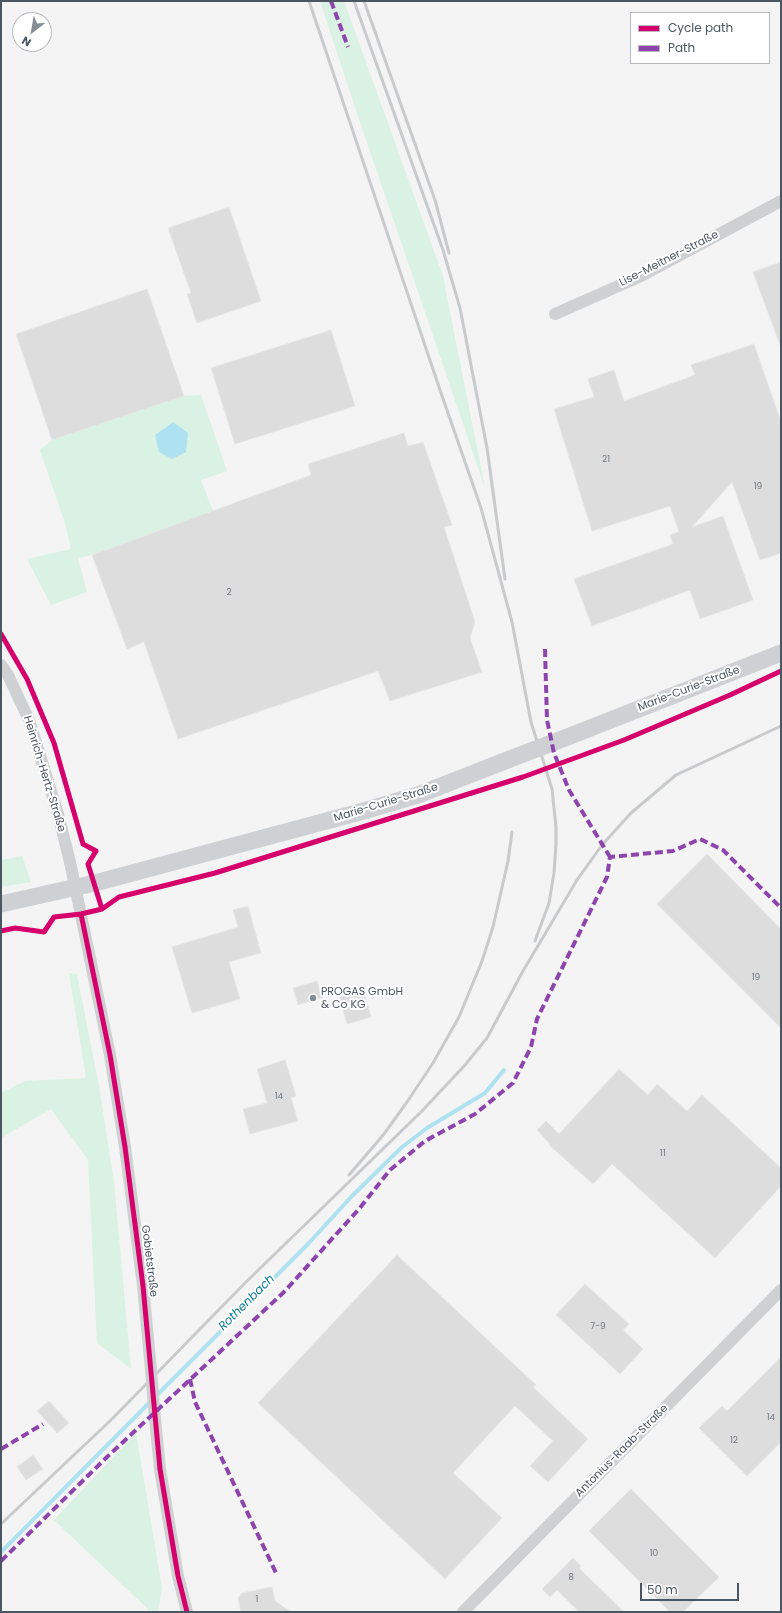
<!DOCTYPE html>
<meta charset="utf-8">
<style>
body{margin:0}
#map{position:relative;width:782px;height:1613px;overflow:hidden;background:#f4f4f4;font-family:Poppins,sans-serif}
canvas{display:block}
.frame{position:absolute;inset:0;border:2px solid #4a5661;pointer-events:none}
.legend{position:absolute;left:630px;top:12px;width:140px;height:52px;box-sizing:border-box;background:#fff;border:1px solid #b7bbc0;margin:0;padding:5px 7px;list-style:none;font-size:12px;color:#4a5661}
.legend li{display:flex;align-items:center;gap:8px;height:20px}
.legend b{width:20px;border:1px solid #b7bbc0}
.north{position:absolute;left:12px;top:12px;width:40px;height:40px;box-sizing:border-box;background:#fff;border:1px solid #b7bbc0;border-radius:50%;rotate:211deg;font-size:11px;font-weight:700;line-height:16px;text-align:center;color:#4a5661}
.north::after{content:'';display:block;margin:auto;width:14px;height:18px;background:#868d94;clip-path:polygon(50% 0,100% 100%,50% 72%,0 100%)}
.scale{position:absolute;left:640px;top:1583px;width:99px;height:18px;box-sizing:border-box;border:2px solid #4a5661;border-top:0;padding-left:5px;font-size:12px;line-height:14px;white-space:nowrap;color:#4a5661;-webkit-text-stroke:3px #fff;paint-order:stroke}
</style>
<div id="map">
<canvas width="782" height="1613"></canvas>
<div class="frame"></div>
<ul class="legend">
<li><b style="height:5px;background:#d6006c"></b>Cycle path</li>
<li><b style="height:5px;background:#8e44ad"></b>Path</li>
</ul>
<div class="north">N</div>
<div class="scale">50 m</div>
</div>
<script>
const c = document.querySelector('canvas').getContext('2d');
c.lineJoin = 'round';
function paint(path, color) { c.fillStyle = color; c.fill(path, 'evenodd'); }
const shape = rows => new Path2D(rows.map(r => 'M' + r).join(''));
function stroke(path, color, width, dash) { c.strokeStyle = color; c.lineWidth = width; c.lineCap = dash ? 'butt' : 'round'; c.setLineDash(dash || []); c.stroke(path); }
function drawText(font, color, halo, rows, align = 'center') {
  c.font = font + ' Poppins,sans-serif'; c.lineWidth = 4; c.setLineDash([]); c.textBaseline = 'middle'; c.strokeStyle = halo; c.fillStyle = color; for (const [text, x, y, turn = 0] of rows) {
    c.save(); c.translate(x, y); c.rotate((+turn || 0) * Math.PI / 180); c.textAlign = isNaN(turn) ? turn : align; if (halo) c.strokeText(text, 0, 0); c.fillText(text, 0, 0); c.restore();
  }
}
paint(shape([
 [320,1,344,1,443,276,485,488,360,122],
 [201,395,227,471,201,480,213,511,92,555,78,558,87,592,51,605,27,559,71,549,65,523,40,450,52,440,184,396],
 [22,856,31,882,1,887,1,860],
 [69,973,77,974,99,1086,114,1182,131,1369,97,1343,88,1160,51,1109,1,1138,1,1093,25,1081,86,1078],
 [136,1433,162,1588,158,1612,151,1612,54,1520]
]), '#d9f2e3');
paint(shape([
 [173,422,188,433,186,452,172,459,159,452,155,435]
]), '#aee2f0');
stroke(shape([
 [156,1396,308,1244,351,1197,401,1148,427,1128,485,1093,504,1070],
 [1,1552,151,1401]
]), '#aee2f0', 4);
const building = shape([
 [229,207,261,301,197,323,187,294,191,293,168,228,229,207],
 [781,262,781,345,780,345,753,272,781,262],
 [147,289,184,396,52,440,16,334,147,289],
 [331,330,355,406,235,444,211,368,331,330],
 [754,344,781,422,781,553,760,560,732,482,692,527,723,516,753,600,700,619,690,590,592,626,574,579,673,544,670,535,679,532,670,506,592,531,554,409,594,397,588,379,614,370,624,401,695,375,691,365,754,344],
 [404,433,408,446,423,442,452,525,444,527,475,622,470,638,482,672,390,701,378,671,178,739,144,642,127,649,92,555,311,475,308,464,404,433],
 [707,854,781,929,781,1028,657,904,707,854],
 [248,906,261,953,229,962,240,999,192,1013,172,947,238,927,233,910,248,906],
 [317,981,322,998,298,1005,293,988,317,981],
 [363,988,371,1017,347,1024,339,995,363,988],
 [285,1060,296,1096,291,1098,298,1121,250,1134,243,1109,267,1103,257,1069,285,1060],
 [619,1069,648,1095,657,1084,687,1111,702,1095,781,1168,781,1186,715,1258,612,1164,593,1184,549,1145,550,1144,537,1130,546,1121,559,1134,619,1069],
 [397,1255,536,1385,533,1387,588,1439,548,1482,530,1466,553,1441,515,1406,453,1473,502,1518,445,1579,258,1403,397,1255],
 [585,1284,629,1324,623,1330,643,1349,620,1374,556,1315,585,1284],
 [781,1357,781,1442,747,1476,699,1428,722,1406,727,1411,781,1357],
 [49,1401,69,1423,57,1433,37,1411,49,1401],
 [33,1455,43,1469,26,1480,17,1467,33,1455],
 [631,1489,719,1577,683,1612,670,1612,589,1531,631,1489],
 [573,1558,581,1566,579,1568,624,1612,579,1612,557,1590,550,1597,542,1589,573,1558],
 [272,1587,275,1601,291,1612,241,1612,238,1598,242,1593,272,1587]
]);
paint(building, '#ddddde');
stroke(building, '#e5e6e7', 1);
stroke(shape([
 [555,314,641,276,781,201],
 [1,665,8,675,29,720,58,814,70,862,110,1055,125,1147,143,1286,151,1370],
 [155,1419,160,1469,178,1576,187,1612],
 [463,1612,781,1290]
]), '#ced0d2', 12);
stroke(shape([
 [565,738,781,653],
 [1,904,95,883,360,812,418,795,510,759]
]), '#ced0d4', 17);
stroke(shape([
 [309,1,440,390,481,508,512,622,531,722,552,789,556,827,556,844,554,873,549,903,535,941],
 [354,1,443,250,460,308,487,448,505,579],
 [364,1,435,200,449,253],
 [349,1175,384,1134,407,1102,433,1063,459,1017,482,961,493,927,508,861,512,832],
 [1,1524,112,1419,245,1283,422,1111,465,1065,487,1038,523,971,577,880,602,845,631,813,676,775,781,726]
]), '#c9cacc', 3);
stroke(shape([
 [151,1370,155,1419]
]), '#ced0d2', 12);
stroke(shape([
 [510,759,565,738]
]), '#ced0d4', 17);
stroke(shape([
 [331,1,348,47],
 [545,649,547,720,554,753,569,790,610,857],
 [190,1379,195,1402,277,1575],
 [1,1449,43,1424],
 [1,1561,107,1457,284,1292,359,1209,390,1170,425,1141,475,1114,513,1083,531,1047,537,1019,607,877,610,857,673,851,700,839,723,850,781,908]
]), '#8e44ad', 4, [8, 4]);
stroke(shape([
 [1,634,27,679,54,743,83,844,96,851,88,864,102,909],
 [81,914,110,1055,125,1147,143,1286,160,1469,178,1576,187,1612],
 [1,931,15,928,44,932,54,917,81,914,102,909,119,897,215,873,523,777,624,740,730,695,781,671]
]), '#d6006c', 5);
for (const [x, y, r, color] of [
 [313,998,4,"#868d94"]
]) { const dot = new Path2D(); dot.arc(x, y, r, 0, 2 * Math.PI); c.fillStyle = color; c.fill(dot); stroke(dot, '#fff', 1.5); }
drawText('9px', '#707881', null, [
 ["21",606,460],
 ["19",758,487],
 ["2",229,593],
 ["19",756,978],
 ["14",279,1097],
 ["11",663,1154],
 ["7-9",598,1327],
 ["14",771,1418],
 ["12",734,1441],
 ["10",654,1554],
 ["8",571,1578],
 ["1",257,1600]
]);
drawText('11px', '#4a5661', '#fff', [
 ["Lise-Meitner-Straße",669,259,-27],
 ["Marie-Curie-Straße",689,689,-21],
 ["Heinrich-Hertz-Straße",44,774,73],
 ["Marie-Curie-Straße",386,803,-17],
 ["Gobietstraße",149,1261,83],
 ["Antonius-Raab-Straße",622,1451,-45]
]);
drawText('11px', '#4a5661', '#fff', [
 ["PROGAS GmbH",321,992],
 ["& Co KG",321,1005]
], 'left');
drawText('italic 12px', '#0c7c9b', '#fff', [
 ["Rothenbach",247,1303,-45]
]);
</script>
